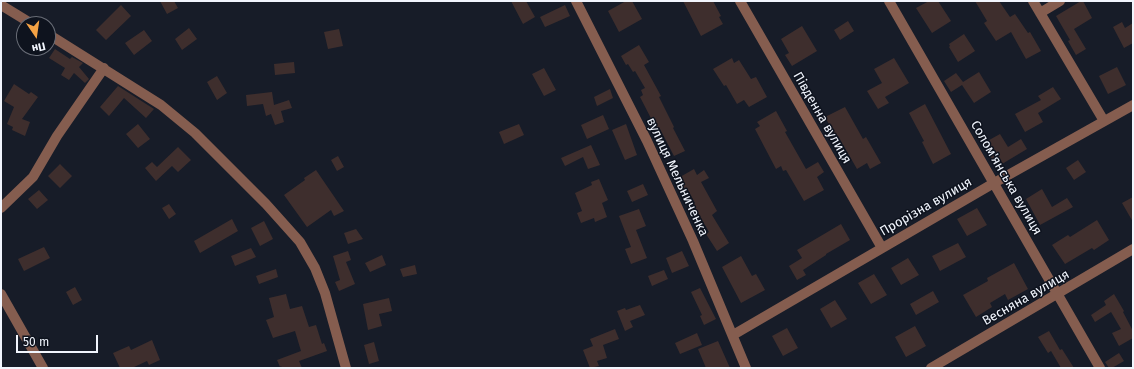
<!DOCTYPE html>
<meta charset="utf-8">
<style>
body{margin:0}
#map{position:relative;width:1134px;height:369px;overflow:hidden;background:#171c28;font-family:"Fira Sans",sans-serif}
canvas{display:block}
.frame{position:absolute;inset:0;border:2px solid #f1f5fd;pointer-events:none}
.north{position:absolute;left:16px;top:16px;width:40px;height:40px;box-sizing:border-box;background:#0e131e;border:1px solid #696d77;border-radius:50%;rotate:167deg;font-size:11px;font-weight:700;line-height:16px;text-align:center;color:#f1f5fd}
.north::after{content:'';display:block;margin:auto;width:14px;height:18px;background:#f5a345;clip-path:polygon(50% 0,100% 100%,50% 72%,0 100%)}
.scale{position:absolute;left:16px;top:335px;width:82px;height:18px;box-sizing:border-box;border:2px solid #f1f5fd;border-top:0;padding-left:5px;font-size:12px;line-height:14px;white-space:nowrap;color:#f1f5fd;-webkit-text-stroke:3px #0e131e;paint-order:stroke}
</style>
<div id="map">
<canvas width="1134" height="369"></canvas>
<div class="frame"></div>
<div class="north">Пн</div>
<div class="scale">50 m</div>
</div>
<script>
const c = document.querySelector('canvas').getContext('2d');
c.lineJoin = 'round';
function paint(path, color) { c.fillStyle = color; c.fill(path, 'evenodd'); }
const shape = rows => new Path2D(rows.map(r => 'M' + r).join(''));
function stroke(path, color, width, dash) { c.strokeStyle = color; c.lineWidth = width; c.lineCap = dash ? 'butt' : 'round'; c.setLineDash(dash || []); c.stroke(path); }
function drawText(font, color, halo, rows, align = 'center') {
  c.font = font + ' "Fira Sans",sans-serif'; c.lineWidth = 3; c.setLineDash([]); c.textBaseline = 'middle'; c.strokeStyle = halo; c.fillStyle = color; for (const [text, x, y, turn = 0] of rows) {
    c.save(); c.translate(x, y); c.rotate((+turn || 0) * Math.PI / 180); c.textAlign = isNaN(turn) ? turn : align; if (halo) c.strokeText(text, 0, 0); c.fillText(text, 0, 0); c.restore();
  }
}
paint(shape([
 [160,1,174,1,178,8,167,14],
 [511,1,526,1,535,17,523,24],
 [626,1,632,1,642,19,619,32,608,11],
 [683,1,713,1,721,16,719,17,723,24,701,36],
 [929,1,938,1,951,21,932,33,916,8],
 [975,1,999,1,1010,17,1015,14,1028,33,1030,32,1041,51,1026,59,1011,32,996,41,984,23,987,21],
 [1081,1,1083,1,1092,18,1074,29,1086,49,1076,55,1068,41,1070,40,1056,16],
 [121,5,131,16,106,40,96,30],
 [565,5,570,16,545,27,540,17],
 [848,21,854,31,840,40,834,30],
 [1122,22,1125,28,1133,23,1133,43,1124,48,1113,27],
 [802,26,817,51,792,66,785,55,789,53,781,39],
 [189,28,197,39,182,50,175,39],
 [339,29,343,46,328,49,324,32],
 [144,30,152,41,134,55,125,43],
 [964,34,975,51,958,62,949,47,950,46,949,44],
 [639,45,649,62,644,65,661,96,659,97,674,127,673,128,685,151,674,156,659,127,656,128,640,97,643,95,641,90,645,88,635,71,633,72,628,64,626,65,621,56],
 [55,49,70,59,72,57,83,63,79,67,89,79,85,83,74,73,69,80,61,75,65,68,49,58],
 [732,58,734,63,739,60,751,79,756,77,767,97,749,107,744,100,737,104,726,85,724,86,713,69],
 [894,58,909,83,885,97,889,103,878,109,867,91,882,83,874,69],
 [294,62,295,73,275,75,274,64],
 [1117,67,1126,85,1108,94,1099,76],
 [544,68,556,90,544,96,532,74],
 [979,72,991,92,974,103,962,85,951,92,944,81,956,73,963,82],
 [217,76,227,93,217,100,207,82],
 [14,84,29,94,31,92,38,97,22,119,30,122,25,136,12,130,13,127,7,124,14,107,4,101],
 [118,86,143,102,154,109,146,118,124,98,109,116,100,107],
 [1053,87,1061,99,1038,113,1043,122,1025,132,1015,114,1041,100,1038,96],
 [610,89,613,98,597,106,594,97],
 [272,92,274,105,289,100,292,108,281,111,284,122,275,125,271,114,266,116,263,104,247,106,246,95],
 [925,104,951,154,933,164,922,142,924,141,909,113],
 [845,107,863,139,866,137,881,163,870,169,867,163,857,169,838,136,836,137,825,117],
 [776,111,787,131,785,132,806,169,818,162,824,172,817,177,824,190,804,201,786,170,783,171,781,166,776,169,755,129,760,126,757,122],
 [603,115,609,129,587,139,581,125],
 [138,124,150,139,138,148,126,134],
 [519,124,524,135,504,144,499,132],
 [626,124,637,155,625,160,612,130],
 [1000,134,1008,147,1021,139,1027,149,997,167,982,144],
 [591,145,600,165,588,169,583,157,565,166,561,158],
 [178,147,191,160,178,172,172,166,156,181,145,168,152,162,157,167],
 [338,156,344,167,337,171,331,160],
 [1078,160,1086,172,1074,180,1066,168],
 [60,164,72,176,60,188,48,176],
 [694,169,697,175,704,170,709,178,701,182,717,211,712,215,729,243,717,251,706,234,709,232,693,204,695,203,688,190,681,194,677,187,683,183,680,177],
 [316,170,344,211,334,216,331,210,307,227,284,195,305,180,304,178],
 [599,179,608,200,602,203,607,217,595,222,594,218,581,223,577,213,582,211,575,193,592,185,591,182],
 [643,184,648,195,632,202,627,191],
 [1042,189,1052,207,1067,198,1073,207,1040,225,1026,199],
 [39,190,48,200,37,209,28,199],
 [1133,197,1133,222,1122,203],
 [169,204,176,214,169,219,162,208],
 [977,208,987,225,967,236,957,219],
 [639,209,646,226,636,230,647,258,631,264,625,249,631,247,619,216],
 [232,219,238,231,200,253,194,241],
 [1097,220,1109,240,1094,250,1092,248,1065,264,1052,245,1068,235,1070,237],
 [264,221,273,239,260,246,251,228],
 [841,224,850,240,826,254,826,255,803,270,806,275,797,280,789,266,802,258,797,250],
 [356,229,363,239,348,244,344,233],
 [958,243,966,257,940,271,932,256],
 [44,247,50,258,24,271,18,259],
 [251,248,256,257,235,266,231,256],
 [348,251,351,260,346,262,355,284,339,291,335,282,340,280,333,256],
 [682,251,689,266,672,273,666,258],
 [382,255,386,265,370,272,365,263],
 [741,256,752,276,756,274,765,290,741,303,722,267],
 [908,258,919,275,901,285,891,268],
 [1014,263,1028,289,1008,300,1005,294,990,303,992,307,976,317,963,295,988,281,987,278],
 [415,265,417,274,403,277,400,269],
 [276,269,278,277,259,284,256,276],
 [664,270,668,279,652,286,648,276],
 [874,274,887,295,871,304,858,283],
 [75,287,82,300,73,305,66,292],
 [700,288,716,319,704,325,700,316,702,315,691,292],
 [933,291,939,302,916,315,910,304],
 [286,294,290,309,302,306,309,327,316,325,322,344,324,343,327,351,299,361,302,368,282,368,281,366,280,367,277,360,301,351,295,331,273,338,266,320,274,317,269,298],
 [1114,294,1124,311,1123,312,1133,331,1133,338,1119,346,1112,333,1121,329,1111,312,1095,322,1091,315,1106,305,1104,301],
 [389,298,392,311,379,314,382,326,368,330,363,304],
 [835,300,847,319,831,328,820,309],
 [640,305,645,315,630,321,633,327,625,331,617,311,625,308,626,310],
 [915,326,926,346,906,357,895,337],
 [787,328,798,348,783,356,772,336],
 [615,329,619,339,603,345,607,358,597,361,599,366,590,368,583,350,593,346,590,339],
 [1049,331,1060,350,1062,349,1074,368,1061,368,1051,351,1048,353,1038,337],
 [697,333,702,345,680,354,675,343],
 [152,340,160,360,149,365,147,361,132,368,120,368,113,353,129,346,131,350],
 [718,341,730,368,706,368,698,349],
 [374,342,379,361,369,364,364,345],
 [1119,353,1124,361,1112,368,1109,368,1105,362]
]), '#3e2e2d');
stroke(shape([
 [576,1,647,141,693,241,746,368],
 [740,1,882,248],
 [889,1,1100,368],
 [1033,1,1104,121],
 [1,5,32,24],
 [1040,13,1060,1],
 [48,34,161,105,195,133,266,204,300,242,315,268,325,293,346,368],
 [1,208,33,177,57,136,104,68],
 [1,294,43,368],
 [733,335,994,183,1133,105],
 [931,368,1133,249]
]), '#855d4f', 10);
drawText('13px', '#f1f5fd', '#0e131e', [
 ["Південна вулиця",822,118,60],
 ["вулиця Мельниченка",677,177,65],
 ["Солом'янська вулиця",1006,178,60],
 ["Прорізна вулиця",926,207,-30],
 ["Весняна вулиця",1026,298,-30]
]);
</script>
